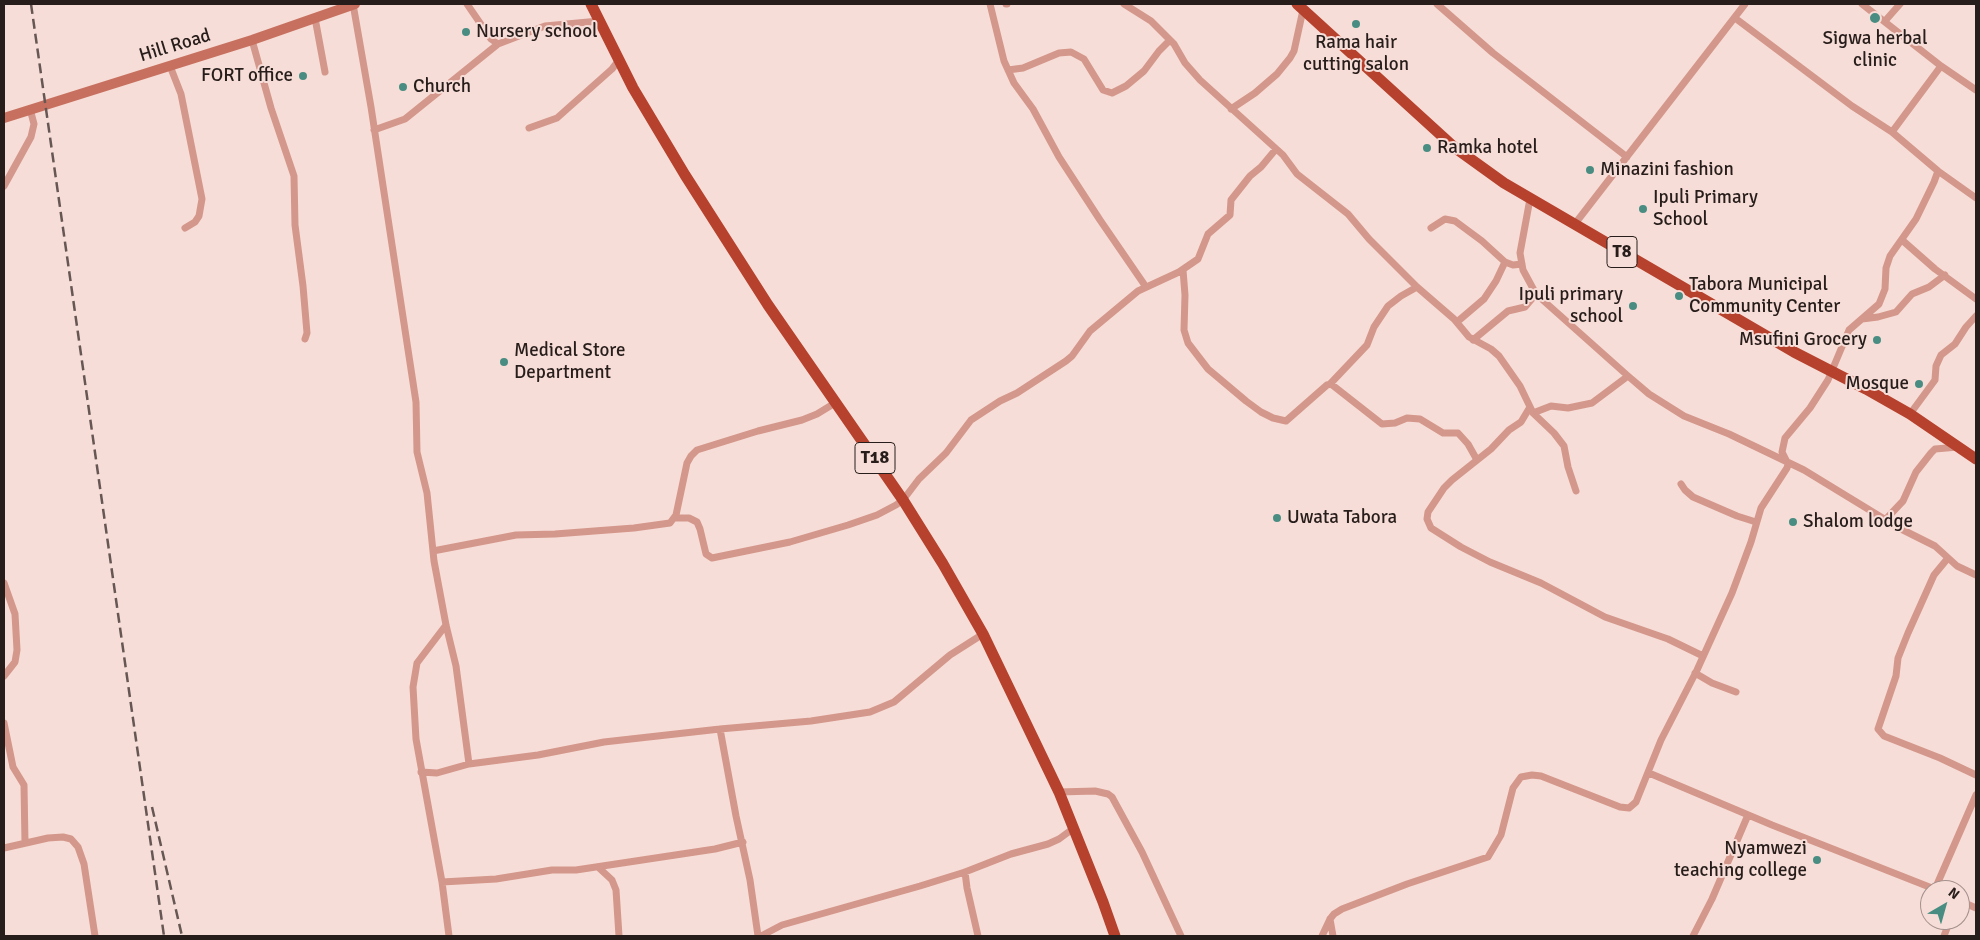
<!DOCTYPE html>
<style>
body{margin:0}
#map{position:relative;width:1980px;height:940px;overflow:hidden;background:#f7ddd7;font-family:Signika,sans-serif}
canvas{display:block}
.frame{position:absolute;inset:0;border:5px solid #271d1b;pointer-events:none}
.north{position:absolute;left:1920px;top:880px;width:50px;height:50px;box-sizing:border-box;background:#f7ddd7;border:1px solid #a4908c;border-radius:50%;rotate:38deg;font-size:14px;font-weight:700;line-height:20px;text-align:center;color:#271d1b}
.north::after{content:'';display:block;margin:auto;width:18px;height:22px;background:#498d82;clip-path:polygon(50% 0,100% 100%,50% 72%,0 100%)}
</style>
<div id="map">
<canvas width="1980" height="940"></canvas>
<div class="frame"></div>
<div class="north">N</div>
</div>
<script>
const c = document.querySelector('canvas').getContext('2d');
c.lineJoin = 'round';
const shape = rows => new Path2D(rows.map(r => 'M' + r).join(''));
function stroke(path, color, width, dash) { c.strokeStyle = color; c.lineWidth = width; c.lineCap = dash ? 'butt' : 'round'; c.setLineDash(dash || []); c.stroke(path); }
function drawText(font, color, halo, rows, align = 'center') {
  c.font = font + ' Signika,sans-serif'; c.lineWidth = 4; c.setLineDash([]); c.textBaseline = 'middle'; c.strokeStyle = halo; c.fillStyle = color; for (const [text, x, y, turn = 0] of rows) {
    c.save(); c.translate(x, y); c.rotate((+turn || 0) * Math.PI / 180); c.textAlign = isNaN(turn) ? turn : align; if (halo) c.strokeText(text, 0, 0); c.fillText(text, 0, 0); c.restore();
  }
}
stroke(shape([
 [353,4,371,107,416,402,417,452,427,493,434,561,446,625,456,666,469,764],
 [467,4,491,39,498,44,545,26,599,21],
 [990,4,1004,61,1014,83,1033,109,1059,157,1100,220,1146,287],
 [1006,4,1007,4],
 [1124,4,1151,21,1174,44,1185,63,1200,80,1283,155,1297,174,1348,214,1369,239,1417,287,1454,319,1469,337,1491,349,1499,356,1520,386,1533,413,1554,433,1564,446,1568,467,1576,491],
 [1437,4,1493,53,1627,157],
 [1862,4,1941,66,1976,90],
 [315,18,325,72],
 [1735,18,1852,106,1892,132,1938,171,1976,198],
 [1885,21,1900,4],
 [252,40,271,108,294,176,295,225,303,286,307,333,305,339],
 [170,66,181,94,202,199,199,216,195,222,185,228],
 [1008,70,1023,68,1059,53,1071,52,1084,59,1103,90,1112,93,1126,86,1144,71,1159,51,1170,40],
 [1231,109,1255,93,1277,74,1290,58,1294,51,1303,10],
 [529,128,557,118,612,69,619,60],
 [374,130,405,119,498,44],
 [1892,132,1941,66],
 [4,186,31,137,34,124,30,109],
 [1530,199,1520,253,1523,270,1536,294,1628,376,1649,394,1684,416,1729,434,1804,470,1899,528,1935,546,1957,566,1976,575],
 [1574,225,1745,4],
 [1431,228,1445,219,1455,221,1482,241,1505,262,1513,265,1522,264],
 [1902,240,1935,269,1976,299],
 [1183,270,1185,295,1184,330,1188,343,1208,369,1246,401,1261,412,1273,418,1286,421,1327,385,1331,384,1382,424,1395,423,1407,418,1420,419,1443,433,1458,433,1468,444,1477,460],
 [1862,319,1878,317,1896,312,1912,294,1929,287,1945,275],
 [1457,322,1484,299,1496,281,1505,262],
 [1473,340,1508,311,1525,307,1536,294],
 [1330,384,1367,345,1374,327,1388,306,1401,296,1417,287],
 [1530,407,1521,422,1509,430,1491,449,1452,480,1444,488,1428,512,1427,519,1431,528,1461,547,1490,562,1541,583,1605,617,1668,639,1703,656],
 [1533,413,1551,406,1568,408,1592,403,1628,376],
 [1910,414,1935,380,1936,366,1941,355,1955,344,1966,327,1976,316],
 [1681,484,1685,490,1693,497,1737,516,1756,522],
 [675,518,689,518,697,522,700,529,706,554,712,558,790,542,848,525,877,515,896,505,903,500,919,479,946,453,971,420,1000,401,1017,393,1066,361,1072,356,1090,331,1138,291,1179,272,1198,259,1208,234,1230,215,1231,200,1250,176,1261,167,1276,149],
 [1886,519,1903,501,1916,472,1931,453,1935,449,1958,447],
 [433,551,516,535,555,534,634,528,670,523,676,515,687,463,691,456,697,450,758,431,802,420,817,414,835,403],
 [1948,558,1934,575,1908,633,1898,658,1896,676,1878,729,1884,736,1940,758,1976,775],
 [4,583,15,614,17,650,15,662,4,676],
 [446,625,417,663,413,687,416,739,442,882,449,936],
 [1695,673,1712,683,1736,692],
 [4,723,13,767,24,785,25,843],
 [720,729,736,816,750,880,758,936],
 [421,772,437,773,469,764,538,755,604,742,720,729,811,721,870,712,894,702,950,655,983,634],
 [1649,773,1772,825,1937,890],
 [1059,792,1095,791,1108,794,1112,797,1142,852,1181,936],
 [4,848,48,838,63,837,71,839,78,847,84,864,95,936],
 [598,867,612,880,616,890,619,936],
 [965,872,967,888,978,936],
 [442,882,496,879,552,870,576,870,715,849,743,842],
 [1935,889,1976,795],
 [1960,901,1976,908],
 [1330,919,1333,936],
 [761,936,782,925,920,886,965,872,1011,854,1048,844,1059,839,1074,828],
 [1322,936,1330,919,1334,914,1342,909,1407,884,1488,857,1501,835,1513,788,1521,777,1532,775,1541,776,1620,807,1629,808,1636,802,1661,740,1697,670,1732,593,1751,542,1761,508,1787,468,1788,464,1782,452,1785,438,1810,408,1828,380,1849,330,1879,304,1885,289,1886,268,1890,256,1916,219,1934,182,1938,171],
 [1693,936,1712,899,1748,815],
 [1944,936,1950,920]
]), '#d4978b', 7);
stroke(shape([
 [4,118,252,40,355,4]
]), '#c7705f', 10);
stroke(shape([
 [591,4,633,88,685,175,768,305,903,500,943,564,983,634,1059,792,1103,902,1115,936],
 [1297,4,1454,147,1504,183,1794,352,1866,389,1910,414,1976,459]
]), '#b6412d', 11);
stroke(shape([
 [31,4,164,936],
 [152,807,182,936]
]), '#665754', 2.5, [10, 5]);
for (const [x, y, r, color] of [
 [1875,18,6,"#498d82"],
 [1356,24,5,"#498d82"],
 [466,32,5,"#498d82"],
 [303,76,5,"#498d82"],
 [403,87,5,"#498d82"],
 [1427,148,5,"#498d82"],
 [1590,170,5,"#498d82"],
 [1643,209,5,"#498d82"],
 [1679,296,5,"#498d82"],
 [1633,306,5,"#498d82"],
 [1877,340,5,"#498d82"],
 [504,362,5,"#498d82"],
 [1919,384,5,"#498d82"],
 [1277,518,5,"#498d82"],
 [1793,522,5,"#498d82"],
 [1817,860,5,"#498d82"]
]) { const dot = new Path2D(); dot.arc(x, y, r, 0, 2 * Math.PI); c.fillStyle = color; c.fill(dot); stroke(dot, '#f7ddd7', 2); }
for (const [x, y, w] of [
 [1622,252,30],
 [875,458,40]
]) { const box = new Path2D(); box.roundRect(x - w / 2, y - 15.5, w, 31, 4); c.fillStyle = '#f7ddd7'; c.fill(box); stroke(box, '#271d1b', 1); }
drawText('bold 18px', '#271d1b', null, [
 ["T8",1622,252],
 ["T18",875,458]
]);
drawText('19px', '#271d1b', '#f7ddd7', [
 ["Nursery school",476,32],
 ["Sigwa herbal",1875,39,"center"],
 ["clinic",1875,61,"center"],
 ["Rama hair",1356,43,"center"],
 ["cutting salon",1356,65,"center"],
 ["FORT office",293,76,"right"],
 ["Church",413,87],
 ["Ramka hotel",1437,148],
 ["Minazini fashion",1600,170],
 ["Ipuli Primary",1653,198],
 ["School",1653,220],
 ["Tabora Municipal",1689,285],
 ["Community Center",1689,307],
 ["Ipuli primary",1623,295,"right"],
 ["school",1623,317,"right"],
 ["Msufini Grocery",1867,340,"right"],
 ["Medical Store",514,351],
 ["Department",514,373],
 ["Mosque",1909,384,"right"],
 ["Uwata Tabora",1287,518],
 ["Shalom lodge",1803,522],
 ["Nyamwezi",1807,849,"right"],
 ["teaching college",1807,871,"right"]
], 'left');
drawText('19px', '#271d1b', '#f7ddd7', [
 ["Hill Road",175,46,-17]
]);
</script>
